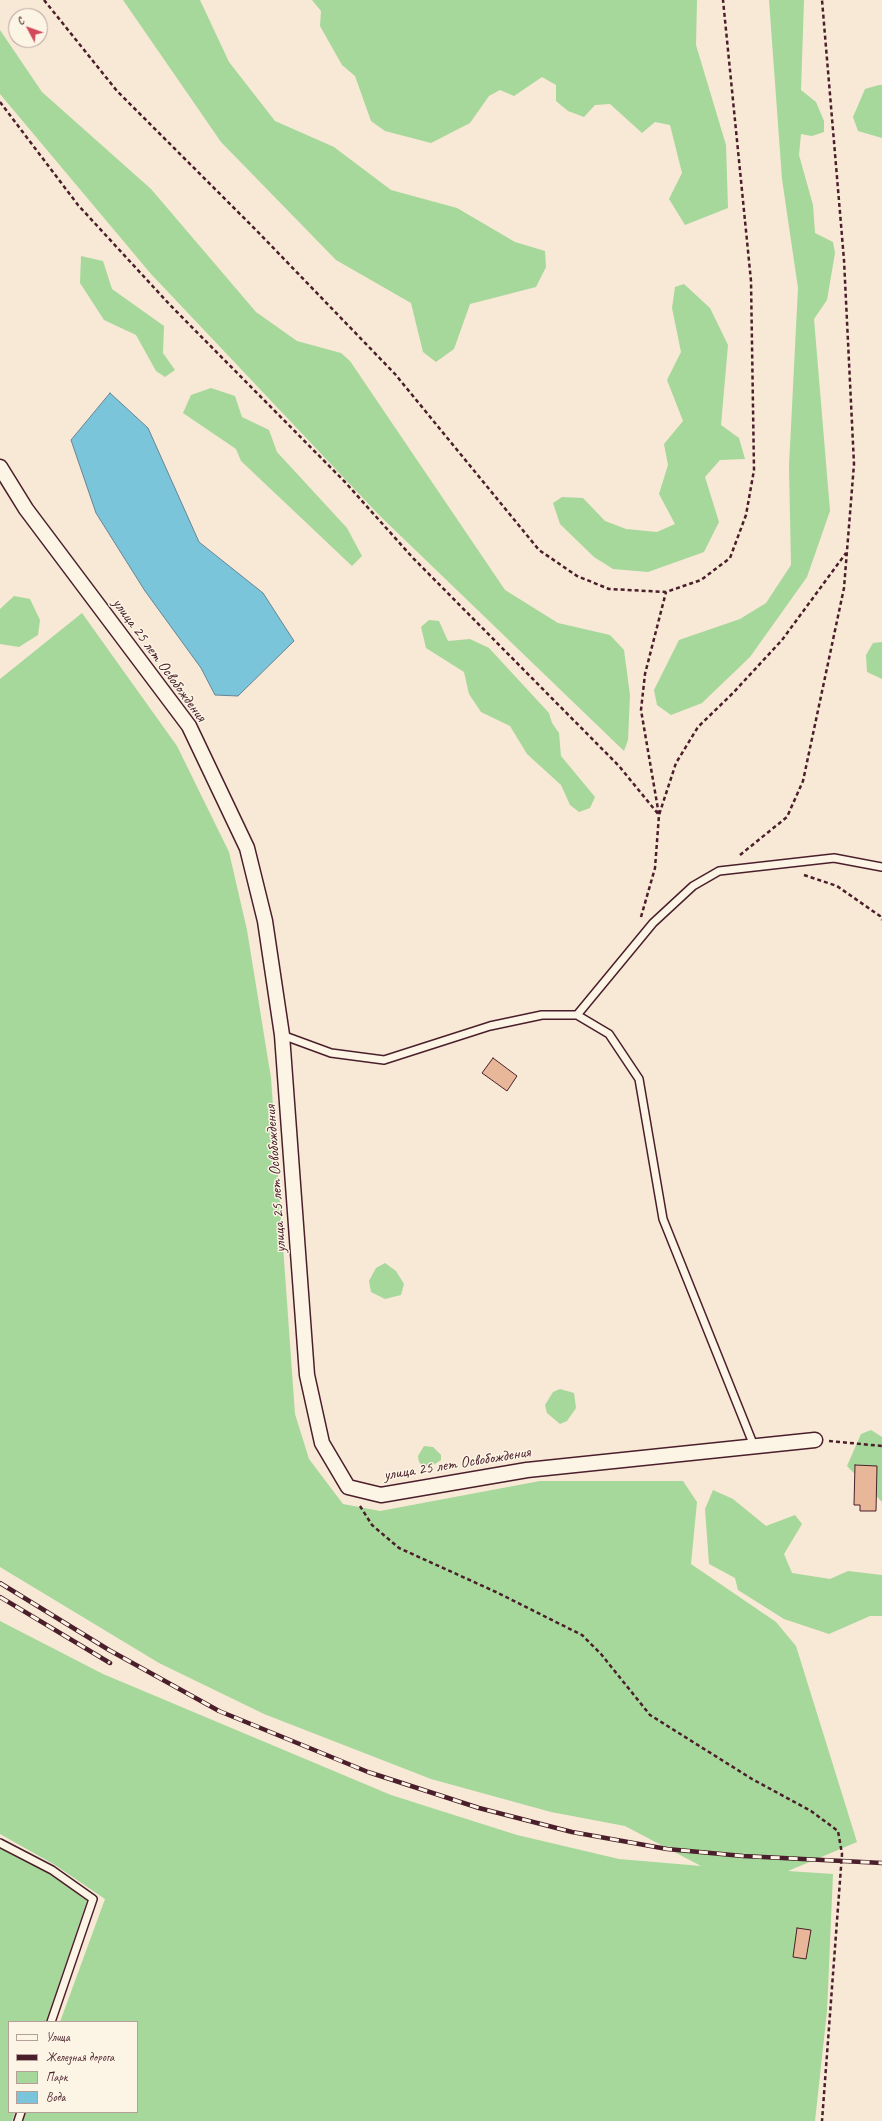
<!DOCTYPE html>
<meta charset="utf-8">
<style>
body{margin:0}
#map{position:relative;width:882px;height:2121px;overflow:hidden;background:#f8e8d6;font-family:Caveat,sans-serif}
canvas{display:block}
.legend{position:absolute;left:8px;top:2021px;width:130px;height:92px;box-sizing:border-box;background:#fcf5e5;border:1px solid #b59f9b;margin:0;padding:5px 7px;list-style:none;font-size:12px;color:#4a1f2b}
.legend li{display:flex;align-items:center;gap:8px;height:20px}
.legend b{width:20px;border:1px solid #b59f9b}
.north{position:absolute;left:8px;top:8px;width:40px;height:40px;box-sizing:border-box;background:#fcf5e5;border:1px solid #b59f9b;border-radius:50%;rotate:311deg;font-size:11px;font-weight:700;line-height:16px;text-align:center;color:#4a1f2b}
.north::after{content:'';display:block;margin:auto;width:14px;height:18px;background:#d1495b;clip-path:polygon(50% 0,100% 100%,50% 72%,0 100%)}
</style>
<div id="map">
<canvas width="882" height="2121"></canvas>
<ul class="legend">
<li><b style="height:5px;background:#fcf5e5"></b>Улица</li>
<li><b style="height:5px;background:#4a1f2b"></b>Железная дорога</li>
<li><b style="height:11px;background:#a5d89a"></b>Парк</li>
<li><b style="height:11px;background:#7ac5d9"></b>Вода</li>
</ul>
<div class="north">С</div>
</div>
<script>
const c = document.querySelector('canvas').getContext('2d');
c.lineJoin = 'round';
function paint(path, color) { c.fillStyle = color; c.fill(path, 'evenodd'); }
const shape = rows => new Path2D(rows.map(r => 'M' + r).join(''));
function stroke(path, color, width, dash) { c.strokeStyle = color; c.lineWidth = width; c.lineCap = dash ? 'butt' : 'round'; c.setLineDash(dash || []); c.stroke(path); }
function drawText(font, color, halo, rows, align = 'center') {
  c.font = font + ' Caveat,sans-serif'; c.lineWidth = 3; c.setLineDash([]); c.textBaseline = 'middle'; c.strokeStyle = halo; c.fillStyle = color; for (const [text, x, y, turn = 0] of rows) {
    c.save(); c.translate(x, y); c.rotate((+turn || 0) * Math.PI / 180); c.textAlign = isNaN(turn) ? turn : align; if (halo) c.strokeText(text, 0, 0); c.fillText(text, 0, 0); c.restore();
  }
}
paint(shape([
 [123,0,200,0,229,62,275,121,334,147,391,190,457,208,515,242,545,251,546,267,536,287,470,304,454,349,436,362,423,352,411,303,336,260,221,142],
 [312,0,697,0,696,45,726,145,728,208,685,225,669,199,682,173,670,125,655,122,642,133,610,104,595,105,584,117,568,111,556,101,556,85,542,77,514,96,500,90,489,96,470,123,431,143,385,131,371,121,355,76,342,65,320,26,321,11],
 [769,0,804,0,801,90,816,102,824,121,824,132,812,136,801,134,799,155,813,205,815,233,833,242,835,253,827,300,814,319,830,511,807,577,750,657,702,703,671,715,657,705,654,690,679,640,740,619,766,603,791,565,789,466,798,288,782,179],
 [0,30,42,92,151,189,256,312,297,341,341,353,350,361,505,590,558,623,610,635,624,650,630,695,628,740,624,751,380,516,151,274,0,94],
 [879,85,882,85,882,138,858,131,853,117,865,89],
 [81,256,103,261,112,289,164,326,163,353,175,370,165,377,156,371,136,335,104,320,80,283],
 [684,284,710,308,728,345,721,425,739,438,745,459,720,460,705,477,719,522,704,552,648,572,613,569,594,557,560,524,553,503,562,497,583,498,605,521,626,529,657,532,675,524,659,494,668,465,664,444,683,421,667,380,681,352,672,308,675,287],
 [211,388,235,396,242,417,269,430,277,452,347,528,362,556,352,566,241,461,236,449,183,413,191,395],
 [14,596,30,599,40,620,38,635,19,647,0,644,0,609],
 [82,613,177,746,229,852,247,930,271,1078,295,1414,309,1459,343,1504,380,1511,540,1481,683,1481,697,1502,691,1564,776,1622,796,1646,857,1842,788,1871,833,1874,827,2011,815,2121,23,2121,26,2112,137,2112,137,2022,60,2022,105,1899,55,1865,0,1834,0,1621,103,1674,391,1795,517,1835,619,1859,701,1866,625,1826,551,1812,431,1779,264,1714,159,1663,0,1567,0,679],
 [429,620,439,621,448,641,470,639,489,648,549,713,552,723,559,733,561,756,595,797,590,808,579,812,570,805,561,785,527,754,510,726,481,712,469,694,464,672,426,648,421,627],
 [882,642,882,679,867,672,866,655,873,643],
 [385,1263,396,1271,404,1284,401,1295,385,1299,371,1292,369,1281,376,1268],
 [560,1389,574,1393,576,1408,567,1421,560,1424,547,1413,545,1405,553,1392],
 [871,1430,882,1437,882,1502,847,1466,861,1434],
 [424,1446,433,1447,441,1455,441,1460,432,1466,423,1466,419,1462,418,1456],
 [713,1490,733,1499,766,1526,795,1515,802,1524,784,1554,792,1573,830,1579,848,1571,882,1575,882,1616,870,1616,829,1634,784,1619,738,1590,735,1578,709,1564,705,1509],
 [0,1848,52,1875,87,1901,46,2022,9,2022,9,2112,15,2112,12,2121,0,2121]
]), '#a5d89a');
const water = shape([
 [110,393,148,428,199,542,263,593,294,641,238,696,215,695,201,668,145,591,96,513,71,440,110,393]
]);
paint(water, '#7ac5d9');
stroke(water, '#678393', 1);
const building = shape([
 [493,1058,517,1076,507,1091,482,1073,493,1058],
 [855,1465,877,1466,876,1511,860,1511,860,1505,854,1505,855,1465],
 [797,1928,811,1930,806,1959,793,1957,797,1928]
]);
paint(building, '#e8b699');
stroke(building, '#4a1f2b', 1);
const lane = shape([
 [577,1015,653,923,693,886,719,871,834,858,882,867],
 [282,1035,331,1053,384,1060,490,1026,542,1015,577,1015,609,1034,639,1079,663,1219,754,1446],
 [0,1843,52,1870,93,1899,51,2022],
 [18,2121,21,2112]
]);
const street = shape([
 [0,467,26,509,189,726,247,848,265,921,282,1035,307,1375,322,1443,348,1487,381,1495,527,1470,815,1440]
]);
stroke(lane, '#4a1f2b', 10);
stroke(street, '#4a1f2b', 17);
stroke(shape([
 [44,0,117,91,257,231,395,374,539,550,577,576,609,589,666,592,701,580,730,558,746,515,754,470,751,281,723,0],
 [0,102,78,205,170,305,345,482,413,558,619,766,659,815,676,763,698,727,733,693,782,640,846,553],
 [740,855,787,817,803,781,844,588,854,464,844,260,822,0],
 [804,875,837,886,880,916,882,920],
 [641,917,655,868,659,815,641,710,645,674,666,592],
 [829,1441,882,1446],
 [360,1506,372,1525,399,1548,496,1592,582,1635,601,1654,650,1715,752,1779,811,1811,838,1831,842,1854,822,2121]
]), '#4a1f2b', 2.5, [4, 3]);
stroke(lane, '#fcf5e5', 7);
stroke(street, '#fcf5e5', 14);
const rail = shape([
 [0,1583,109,1650,219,1711,368,1772,479,1808,572,1832,667,1849,743,1856,882,1863],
 [0,1597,110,1663]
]);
stroke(rail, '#4a1f2b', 4.5);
stroke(rail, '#fcf5e5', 3, [9]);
drawText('16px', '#4a1f2b', '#fcf5e5', [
 ["улица 25 лет Освобождения",159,660,54],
 ["улица 25 лет Освобождения",276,1179,-94],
 ["улица 25 лет Освобождения",457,1464,-9]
]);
</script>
